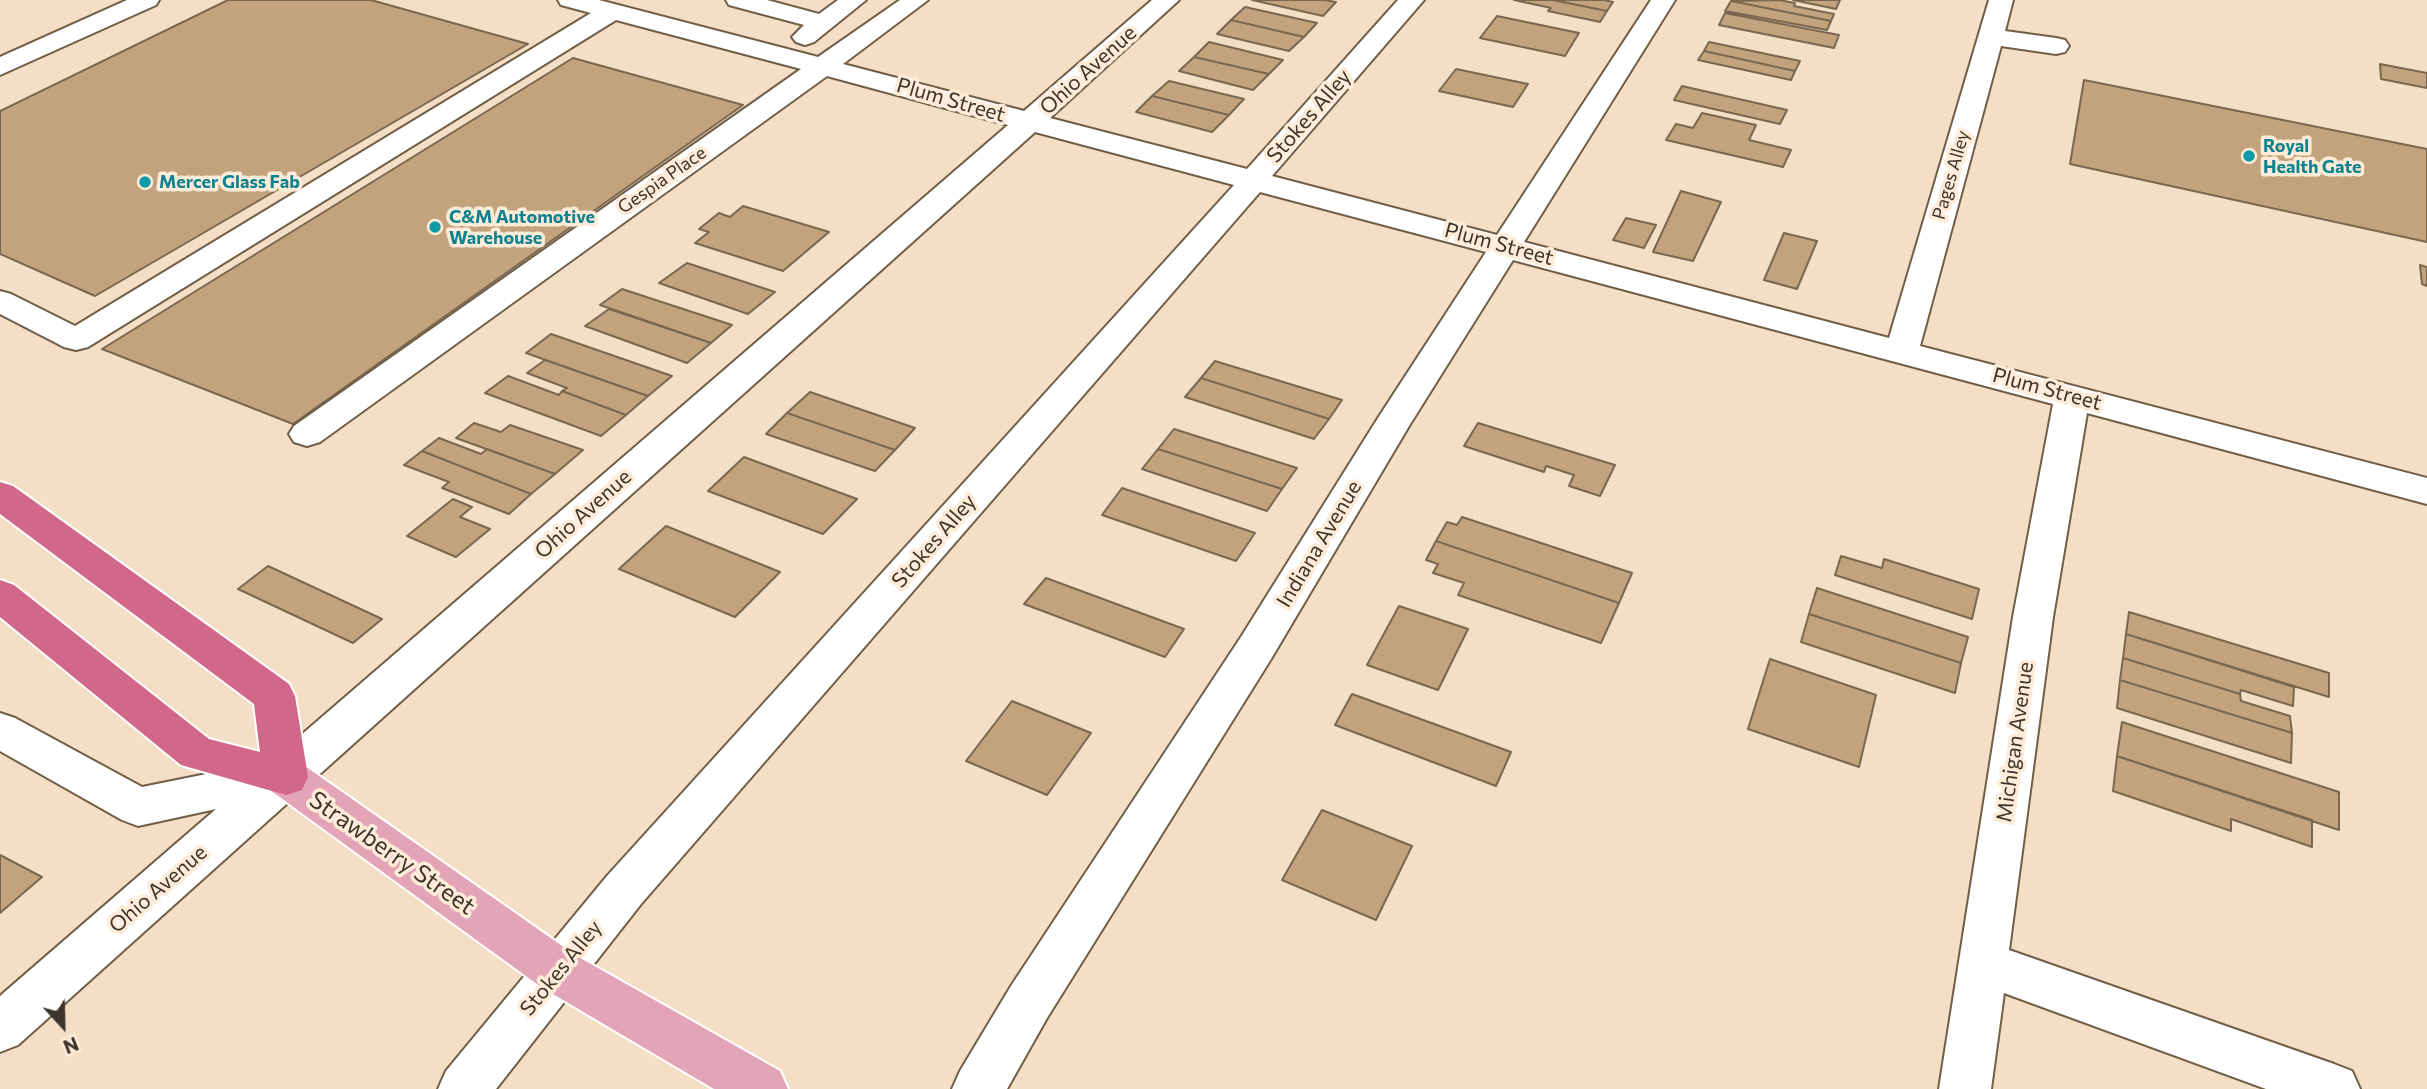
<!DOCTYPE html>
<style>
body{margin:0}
#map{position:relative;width:2427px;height:1089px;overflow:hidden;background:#f4dec5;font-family:Commissioner,sans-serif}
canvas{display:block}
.north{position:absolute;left:28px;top:991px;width:70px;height:70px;-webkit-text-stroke:5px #feecd8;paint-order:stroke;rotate:158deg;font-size:19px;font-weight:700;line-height:28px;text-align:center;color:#3d342b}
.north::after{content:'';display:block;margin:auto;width:24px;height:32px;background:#3d342b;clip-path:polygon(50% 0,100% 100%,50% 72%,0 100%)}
</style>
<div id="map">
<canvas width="2427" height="1089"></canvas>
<div class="north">N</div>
</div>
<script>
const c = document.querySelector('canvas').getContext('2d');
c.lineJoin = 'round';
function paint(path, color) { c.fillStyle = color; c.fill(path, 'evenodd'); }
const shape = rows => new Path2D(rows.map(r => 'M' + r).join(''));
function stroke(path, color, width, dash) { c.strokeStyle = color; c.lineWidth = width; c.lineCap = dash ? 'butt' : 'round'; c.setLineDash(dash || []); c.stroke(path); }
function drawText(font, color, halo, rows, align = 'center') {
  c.font = font + ' Commissioner,sans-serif'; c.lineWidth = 7; c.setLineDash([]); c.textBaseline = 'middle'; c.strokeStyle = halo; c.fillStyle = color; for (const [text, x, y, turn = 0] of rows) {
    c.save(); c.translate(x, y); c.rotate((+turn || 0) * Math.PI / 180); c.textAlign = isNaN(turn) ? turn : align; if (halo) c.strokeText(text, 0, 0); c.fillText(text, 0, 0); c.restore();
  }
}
const building = shape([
 [228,0,371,0,528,44,95,296,0,254,0,111,228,0],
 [1252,0,1325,0,1336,2,1323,16,1252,0],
 [1514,0,1553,0,1607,11,1600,22,1548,11,1551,8,1514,0],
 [1553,0,1604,0,1613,2,1607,11,1553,0],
 [1779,0,1795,3,1794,6,1834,14,1831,21,1731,1,1779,0],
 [1793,0,1840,0,1836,9,1793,0],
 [1731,1,1831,21,1827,30,1725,11,1731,1],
 [1245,7,1317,23,1304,37,1231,20,1245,7],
 [1725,13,1839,35,1834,48,1719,25,1725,13],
 [1497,16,1579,33,1565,56,1480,38,1497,16],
 [1231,20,1304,37,1289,51,1217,34,1231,20],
 [1209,42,1283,60,1269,74,1194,57,1209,42],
 [1709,42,1800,61,1795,71,1704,51,1709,42],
 [1704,51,1795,71,1791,80,1698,60,1704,51],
 [1194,57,1269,74,1253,90,1179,71,1194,57],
 [573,58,743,105,293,424,102,349,573,58],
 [2380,64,2427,73,2427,88,2381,79,2380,64],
 [1456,69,1528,84,1513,107,1439,91,1456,69],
 [2084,80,2427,149,2427,242,2070,164,2084,80],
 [1169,81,1244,99,1229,115,1152,96,1169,81],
 [1682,86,1787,110,1780,124,1674,100,1682,86],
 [1152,96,1229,115,1212,132,1136,112,1152,96],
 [1702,113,1756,125,1749,140,1791,150,1783,167,1666,140,1676,124,1693,128,1702,113],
 [1681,191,1721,202,1693,261,1653,252,1681,191],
 [743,206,829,232,783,271,695,243,709,232,699,229,719,213,730,217,743,206],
 [1626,218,1656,225,1644,248,1613,240,1626,218],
 [1784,233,1817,241,1797,289,1764,280,1784,233],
 [687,263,775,292,748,314,659,283,687,263],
 [2420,265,2427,267,2427,286,2422,284,2420,265],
 [622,289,732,325,711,343,600,305,622,289],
 [609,309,711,343,687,363,585,326,609,309],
 [551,334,672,376,648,396,526,353,551,334],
 [545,360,648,396,626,415,562,391,567,388,527,373,545,360],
 [1215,361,1342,400,1329,419,1201,378,1215,361],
 [508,376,559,395,562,391,626,415,601,436,485,393,508,376],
 [1201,378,1329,419,1314,439,1185,397,1201,378],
 [810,392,915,428,895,450,787,413,810,392],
 [787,413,895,450,875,471,766,434,787,413],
 [474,423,501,432,510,425,583,450,555,474,456,438,474,423],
 [1478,423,1615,465,1600,496,1569,486,1574,475,1546,466,1544,472,1464,446,1478,423],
 [1174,429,1297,468,1282,489,1158,449,1174,429],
 [439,438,481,454,487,449,555,474,531,494,422,451,439,438],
 [1158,449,1282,489,1267,511,1142,469,1158,449],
 [422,451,531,494,509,514,442,488,449,482,404,465,422,451],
 [744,457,857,499,823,534,708,491,744,457],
 [1122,488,1255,533,1236,561,1102,515,1122,488],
 [453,499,472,507,460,517,490,529,456,557,407,536,453,499],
 [1462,517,1632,573,1619,603,1436,541,1447,522,1457,525,1462,517],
 [666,526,780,572,735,617,619,569,666,526],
 [1436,541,1619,603,1601,643,1458,595,1464,583,1433,573,1438,564,1426,560,1436,541],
 [1841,556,1882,568,1884,559,1979,589,1972,619,1835,575,1841,556],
 [268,566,382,619,353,643,238,589,268,566],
 [1046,578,1184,629,1165,657,1024,604,1046,578],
 [1817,588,1968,637,1961,663,1809,614,1817,588],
 [1399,606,1468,629,1438,690,1367,665,1399,606],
 [2129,612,2329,673,2329,697,2126,634,2129,612],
 [1809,614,1961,663,1955,693,1801,642,1809,614],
 [2126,634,2294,687,2293,706,2241,690,2240,694,2123,658,2126,634],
 [2123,658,2240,694,2241,701,2290,716,2292,733,2120,680,2123,658],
 [1770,659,1876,695,1859,767,1748,729,1770,659],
 [2120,680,2292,733,2291,763,2117,708,2120,680],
 [1352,694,1511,752,1496,786,1335,725,1352,694],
 [1012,701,1091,733,1047,795,966,761,1012,701],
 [2122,722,2339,792,2339,830,2117,756,2122,722],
 [2117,756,2312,820,2312,847,2231,819,2231,831,2113,791,2117,756],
 [1322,810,1412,846,1376,920,1282,880,1322,810],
 [0,855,42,877,0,913,0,855]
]);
paint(building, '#c3a37d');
stroke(building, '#796750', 2);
const minor = shape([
 [127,0,159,0,156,5,0,75,0,57,127,0],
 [558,0,599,0,818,57,900,0,928,0,843,64,1024,111,1152,0,1179,0,1050,118,1247,169,1398,0,1424,0,1272,176,1497,235,1651,0,1675,0,1524,242,1889,338,1989,0,2013,0,2005,31,2056,38,2065,40,2069,46,2065,52,2056,54,2001,46,1920,346,2427,478,2427,504,2087,413,2053,617,2009,950,2334,1064,2352,1071,2360,1089,2266,1089,2004,993,1991,1089,1939,1089,2013,617,2053,404,1513,260,1409,426,1271,659,1047,1018,1007,1089,952,1089,960,1071,1011,986,1241,637,1378,418,1486,252,1260,192,641,904,496,1089,438,1089,446,1071,607,876,1234,185,1035,132,18,1045,0,1052,0,996,216,809,138,826,122,820,0,751,0,713,15,718,142,787,271,761,1008,125,827,76,320,442,307,446,294,442,289,434,294,426,801,69,616,20,88,347,76,350,64,347,0,314,0,291,11,294,75,326,591,13,561,5,558,0],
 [726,0,767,0,819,14,838,0,866,0,814,42,805,45,796,42,792,37,804,25,729,5,726,0]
]);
const major = shape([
 [286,759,302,764,575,955,780,1071,788,1089,714,1089,541,987,270,790,264,777,270,764,286,759]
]);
const highway = shape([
 [0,482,13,486,289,684,295,696,308,777,302,790,286,795,181,765,0,617,0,580,14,585,209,739,260,752,254,704,0,514,0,482]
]);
stroke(minor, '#705e47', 4);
stroke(major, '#fff', 4);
stroke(highway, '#fff', 4);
paint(minor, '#fff');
paint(major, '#e4a4b8');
paint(highway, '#d26889');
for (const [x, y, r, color] of [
 [2249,156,7,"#0f9aa8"],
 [145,182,7,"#0f9aa8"],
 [435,227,7,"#0f9aa8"]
]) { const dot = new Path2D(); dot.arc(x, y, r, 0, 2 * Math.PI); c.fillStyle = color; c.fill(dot); stroke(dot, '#feecd8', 2.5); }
drawText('bold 18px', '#0d838f', '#feecd8', [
 ["Royal",2263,146],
 ["Health Gate",2263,167],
 ["Mercer Glass Fab",159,182],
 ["C&M Automotive",449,217],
 ["Warehouse",449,238]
], 'left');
drawText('18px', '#3d342b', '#feecd8', [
 ["Pages Alley",1951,175,-74],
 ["Gespia Place",662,180,-35]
]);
drawText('21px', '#3d342b', '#feecd8', [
 ["Ohio Avenue",1088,70,-42],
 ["Plum Street",951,100,16],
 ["Stokes Alley",1309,116,-49],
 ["Plum Street",1499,244,15],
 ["Plum Street",2047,389,15],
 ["Ohio Avenue",583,514,-42],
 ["Stokes Alley",934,541,-49],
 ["Indiana Avenue",1319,544,-59],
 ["Michigan Avenue",2015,742,-82],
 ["Ohio Avenue",158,889,-41],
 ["Stokes Alley",561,968,-51]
]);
drawText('24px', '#3d342b', '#feecd8', [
 ["Strawberry Street",392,853,35]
]);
</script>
